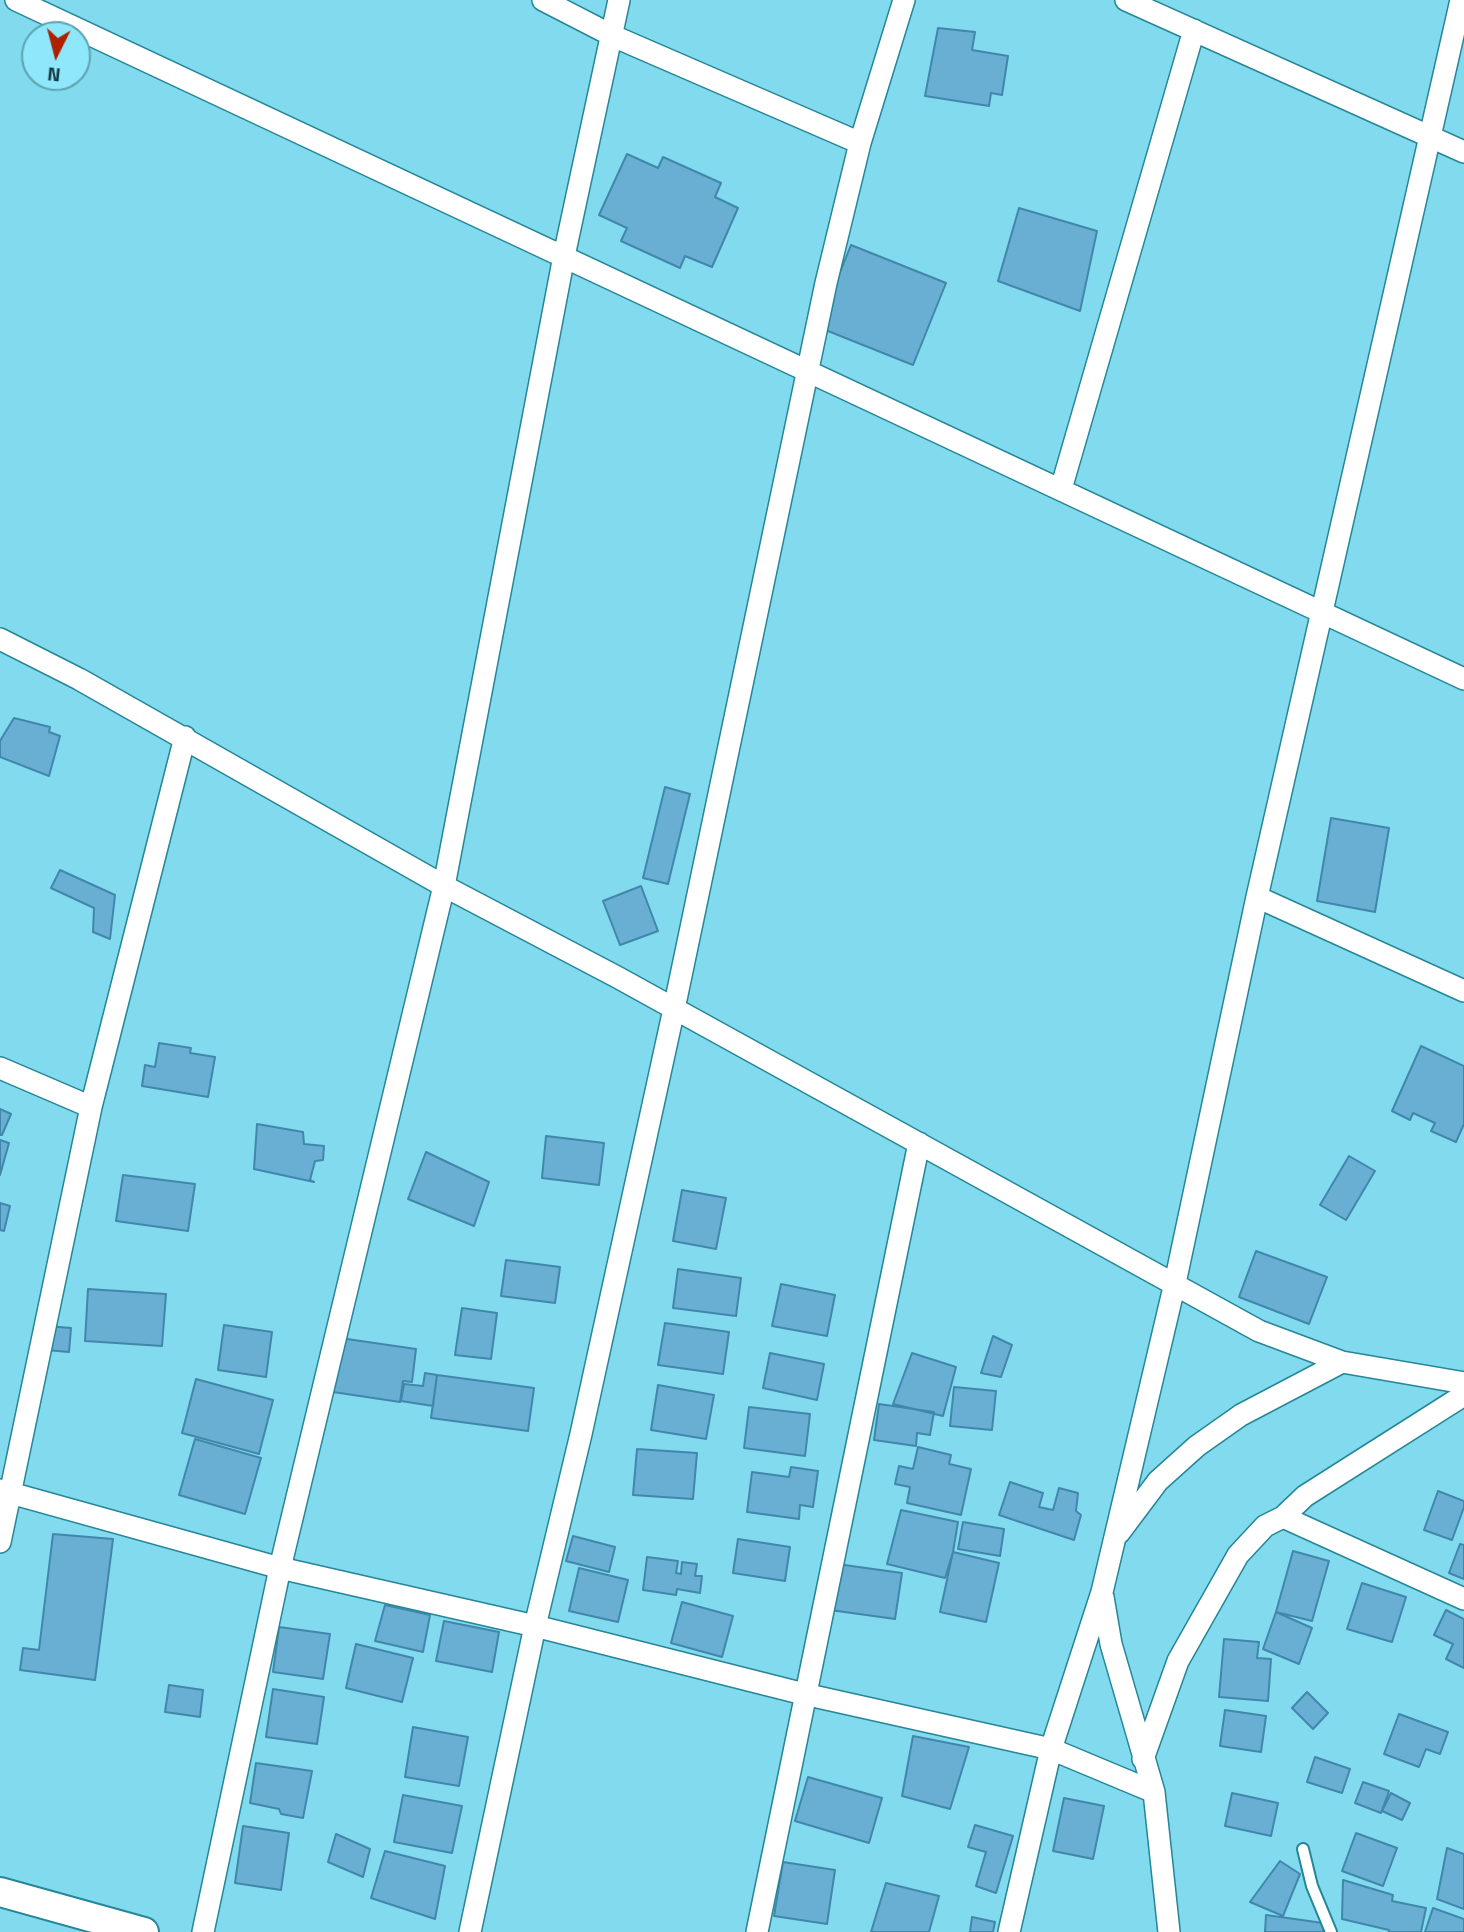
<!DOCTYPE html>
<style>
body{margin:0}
#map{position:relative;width:1464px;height:1932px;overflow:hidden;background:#81daed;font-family:"Titillium Web",sans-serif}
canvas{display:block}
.north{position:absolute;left:21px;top:21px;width:70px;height:70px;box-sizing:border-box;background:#8ee7fa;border:2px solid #5da2b0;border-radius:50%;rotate:186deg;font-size:19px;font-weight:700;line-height:28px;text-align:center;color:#143a42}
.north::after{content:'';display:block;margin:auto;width:24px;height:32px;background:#ae2100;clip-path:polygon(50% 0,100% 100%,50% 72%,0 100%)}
</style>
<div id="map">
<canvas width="1464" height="1932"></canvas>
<div class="north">N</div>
</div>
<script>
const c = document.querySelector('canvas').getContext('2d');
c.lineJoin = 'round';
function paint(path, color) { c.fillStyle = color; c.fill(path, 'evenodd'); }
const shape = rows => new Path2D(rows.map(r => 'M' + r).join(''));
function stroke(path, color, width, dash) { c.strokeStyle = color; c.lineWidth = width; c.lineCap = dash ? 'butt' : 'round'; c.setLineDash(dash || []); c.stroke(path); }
const building = shape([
 [938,28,975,32,972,50,1008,56,1002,95,991,93,989,106,925,96,938,28],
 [627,154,658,168,663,157,721,183,715,197,738,208,712,267,685,256,680,268,621,241,627,228,599,215,627,154],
 [1019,208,1097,231,1080,311,998,281,1019,208],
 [851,245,946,283,913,365,818,327,851,245],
 [14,718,50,727,49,732,60,736,49,776,0,757,0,741,14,718],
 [665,787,690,794,668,884,643,878,665,787],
 [1331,818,1389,828,1375,912,1317,901,1331,818],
 [60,870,115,895,110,939,93,932,94,908,51,888,60,870],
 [641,886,658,931,620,945,603,901,641,886],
 [159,1043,191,1048,190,1053,215,1057,208,1097,142,1086,145,1065,155,1067,159,1043],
 [1421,1046,1464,1066,1464,1124,1456,1142,1431,1131,1435,1123,1413,1113,1410,1120,1392,1111,1421,1046],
 [0,1109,11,1114,2,1135,0,1135,0,1109],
 [257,1124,303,1132,304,1144,324,1146,323,1160,315,1161,310,1180,314,1182,254,1169,257,1124],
 [546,1136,604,1143,599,1185,542,1178,546,1136],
 [0,1140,9,1143,0,1175,0,1140],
 [426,1152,489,1182,474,1226,408,1199,426,1152],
 [1349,1156,1375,1171,1346,1220,1320,1205,1349,1156],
 [123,1175,195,1184,188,1231,116,1221,123,1175],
 [682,1190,726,1198,716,1249,673,1241,682,1190],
 [0,1203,10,1206,4,1231,0,1230,0,1203],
 [1256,1251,1327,1277,1309,1324,1239,1297,1256,1251],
 [506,1260,560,1267,555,1303,501,1296,506,1260],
 [678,1269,741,1278,736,1316,673,1308,678,1269],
 [781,1284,835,1295,827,1336,772,1326,781,1284],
 [88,1289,166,1294,162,1346,85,1341,88,1289],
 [462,1308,497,1313,491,1359,455,1355,462,1308],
 [665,1323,729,1332,723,1374,658,1365,665,1323],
 [224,1325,272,1332,266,1377,218,1370,224,1325],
 [47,1326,71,1328,69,1352,46,1350,47,1326],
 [993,1336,1012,1345,1001,1377,981,1373,993,1336],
 [340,1338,416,1349,412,1382,403,1381,400,1402,333,1392,340,1338],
 [770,1353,824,1364,817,1400,763,1388,770,1353],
 [912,1353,956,1367,943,1416,893,1404,912,1353],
 [425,1373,437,1375,433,1406,401,1401,404,1384,423,1386,425,1373],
 [437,1375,534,1388,528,1431,431,1418,437,1375],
 [196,1379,273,1400,259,1454,182,1433,196,1379],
 [658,1385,714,1395,706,1439,651,1430,658,1385],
 [954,1387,996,1391,992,1430,950,1426,954,1387],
 [879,1404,934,1412,930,1435,917,1433,916,1446,874,1440,879,1404],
 [749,1407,810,1414,805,1456,744,1448,749,1407],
 [195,1439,261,1458,245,1514,179,1495,195,1439],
 [918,1447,951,1455,949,1464,971,1469,961,1515,907,1503,910,1487,895,1484,899,1466,913,1469,918,1447],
 [637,1449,697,1453,693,1499,633,1495,637,1449],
 [791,1467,818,1471,813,1507,800,1505,799,1519,747,1512,752,1472,789,1477,791,1467],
 [1010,1482,1043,1493,1039,1507,1053,1510,1059,1488,1078,1493,1076,1511,1081,1515,1074,1540,999,1515,1010,1482],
 [1438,1491,1464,1501,1464,1507,1452,1540,1424,1530,1438,1491],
 [901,1510,958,1522,953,1552,945,1578,887,1564,901,1510],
 [963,1522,1004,1529,1000,1556,958,1549,963,1522],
 [53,1534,113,1539,95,1680,20,1670,23,1648,39,1650,53,1534],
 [573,1536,615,1547,609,1572,566,1561,573,1536],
 [738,1539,790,1547,785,1581,733,1573,738,1539],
 [1460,1544,1464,1545,1464,1579,1449,1573,1460,1544],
 [1293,1551,1329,1561,1312,1621,1276,1612,1293,1551],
 [953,1552,999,1563,986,1622,940,1612,953,1552],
 [647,1557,678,1561,676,1573,681,1574,682,1562,697,1564,695,1576,702,1576,700,1593,677,1589,676,1595,643,1590,647,1557],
 [837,1564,902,1573,895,1619,830,1610,837,1564],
 [579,1568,628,1580,618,1622,569,1611,579,1568],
 [1362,1583,1406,1597,1392,1642,1347,1629,1362,1583],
 [682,1602,733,1616,722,1657,671,1643,682,1602],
 [385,1605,430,1615,423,1652,375,1641,385,1605],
 [1446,1610,1464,1619,1464,1668,1446,1659,1453,1644,1434,1635,1446,1610],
 [1276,1612,1312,1628,1299,1664,1263,1649,1276,1612],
 [444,1621,499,1632,492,1672,436,1661,444,1621],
 [279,1627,330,1634,323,1679,273,1672,279,1627],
 [1224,1639,1259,1642,1257,1658,1271,1659,1268,1701,1219,1697,1224,1639],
 [356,1644,413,1658,402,1702,346,1688,356,1644],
 [169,1685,203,1690,200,1717,165,1712,169,1685],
 [273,1689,324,1697,317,1744,266,1737,273,1689],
 [1307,1692,1328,1713,1313,1729,1292,1708,1307,1692],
 [1225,1710,1266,1716,1261,1752,1220,1746,1225,1710],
 [1399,1714,1448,1732,1440,1754,1426,1749,1419,1767,1384,1754,1399,1714],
 [413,1727,468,1737,459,1786,405,1777,413,1727],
 [913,1736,969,1747,950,1809,902,1796,913,1736],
 [1315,1757,1350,1769,1342,1793,1307,1782,1315,1757],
 [256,1763,312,1771,303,1818,281,1814,279,1809,250,1803,256,1763],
 [808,1777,882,1798,869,1843,795,1821,808,1777],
 [1363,1782,1389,1791,1381,1813,1355,1803,1363,1782],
 [1232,1793,1278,1803,1271,1836,1225,1826,1232,1793],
 [1391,1793,1410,1803,1402,1820,1382,1811,1391,1793],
 [403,1795,462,1806,452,1853,394,1842,403,1795],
 [1064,1798,1104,1806,1093,1859,1053,1851,1064,1798],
 [975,1825,1013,1836,996,1893,976,1886,986,1852,968,1847,975,1825],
 [243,1826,289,1833,281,1890,235,1883,243,1826],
 [1356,1833,1397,1848,1383,1886,1342,1871,1356,1833],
 [336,1834,370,1849,363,1877,328,1862,336,1834],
 [1447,1848,1464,1854,1464,1909,1437,1899,1447,1848],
 [385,1851,445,1866,435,1919,371,1898,385,1851],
 [1280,1861,1300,1874,1283,1916,1250,1902,1280,1861],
 [783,1862,835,1870,827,1924,774,1916,783,1862],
 [1343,1880,1393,1895,1392,1901,1426,1908,1421,1932,1389,1932,1389,1930,1342,1919,1343,1880],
 [886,1883,939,1896,929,1932,871,1932,886,1883],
 [1433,1908,1464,1919,1464,1932,1425,1932,1433,1908],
 [1266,1915,1323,1923,1324,1932,1265,1932,1266,1915],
 [972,1917,995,1922,993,1932,970,1932,972,1917]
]);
paint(building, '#69afd4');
stroke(building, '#4187ab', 2);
const lane = shape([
 [1303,1849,1312,1886,1331,1932]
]);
const street = shape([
 [16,0,1464,679],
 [543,0,613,36,860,143],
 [1126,0,1464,152],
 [1061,489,1194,30],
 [0,639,79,679,444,886,617,977,1259,1331,1342,1362,1464,1383],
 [1257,897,1464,991],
 [0,1068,91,1107],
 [0,1490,280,1568,535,1626,804,1694,1051,1749,1154,1792],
 [1283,1517,1464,1599],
 [1119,1533,1158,1481,1197,1446,1241,1415,1342,1362],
 [0,1542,91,1107,185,737],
 [1103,1597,1111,1644,1154,1792,1169,1932],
 [1143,1759,1178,1661,1238,1555,1265,1526,1283,1517,1305,1496,1464,1395],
 [203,1932,280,1568,444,886,564,256,619,0],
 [470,1932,535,1626,581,1434,674,1009,826,283,860,143,904,0],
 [757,1932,919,1143],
 [1009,1932,1051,1749,1102,1592,1175,1283,1257,897,1461,0]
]);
const secondary = shape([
 [0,1892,144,1932]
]);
stroke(lane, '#258698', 14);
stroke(street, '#258698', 24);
stroke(secondary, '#258698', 32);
stroke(lane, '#fff', 10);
stroke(street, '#fff', 21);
stroke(secondary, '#fff', 28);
</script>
